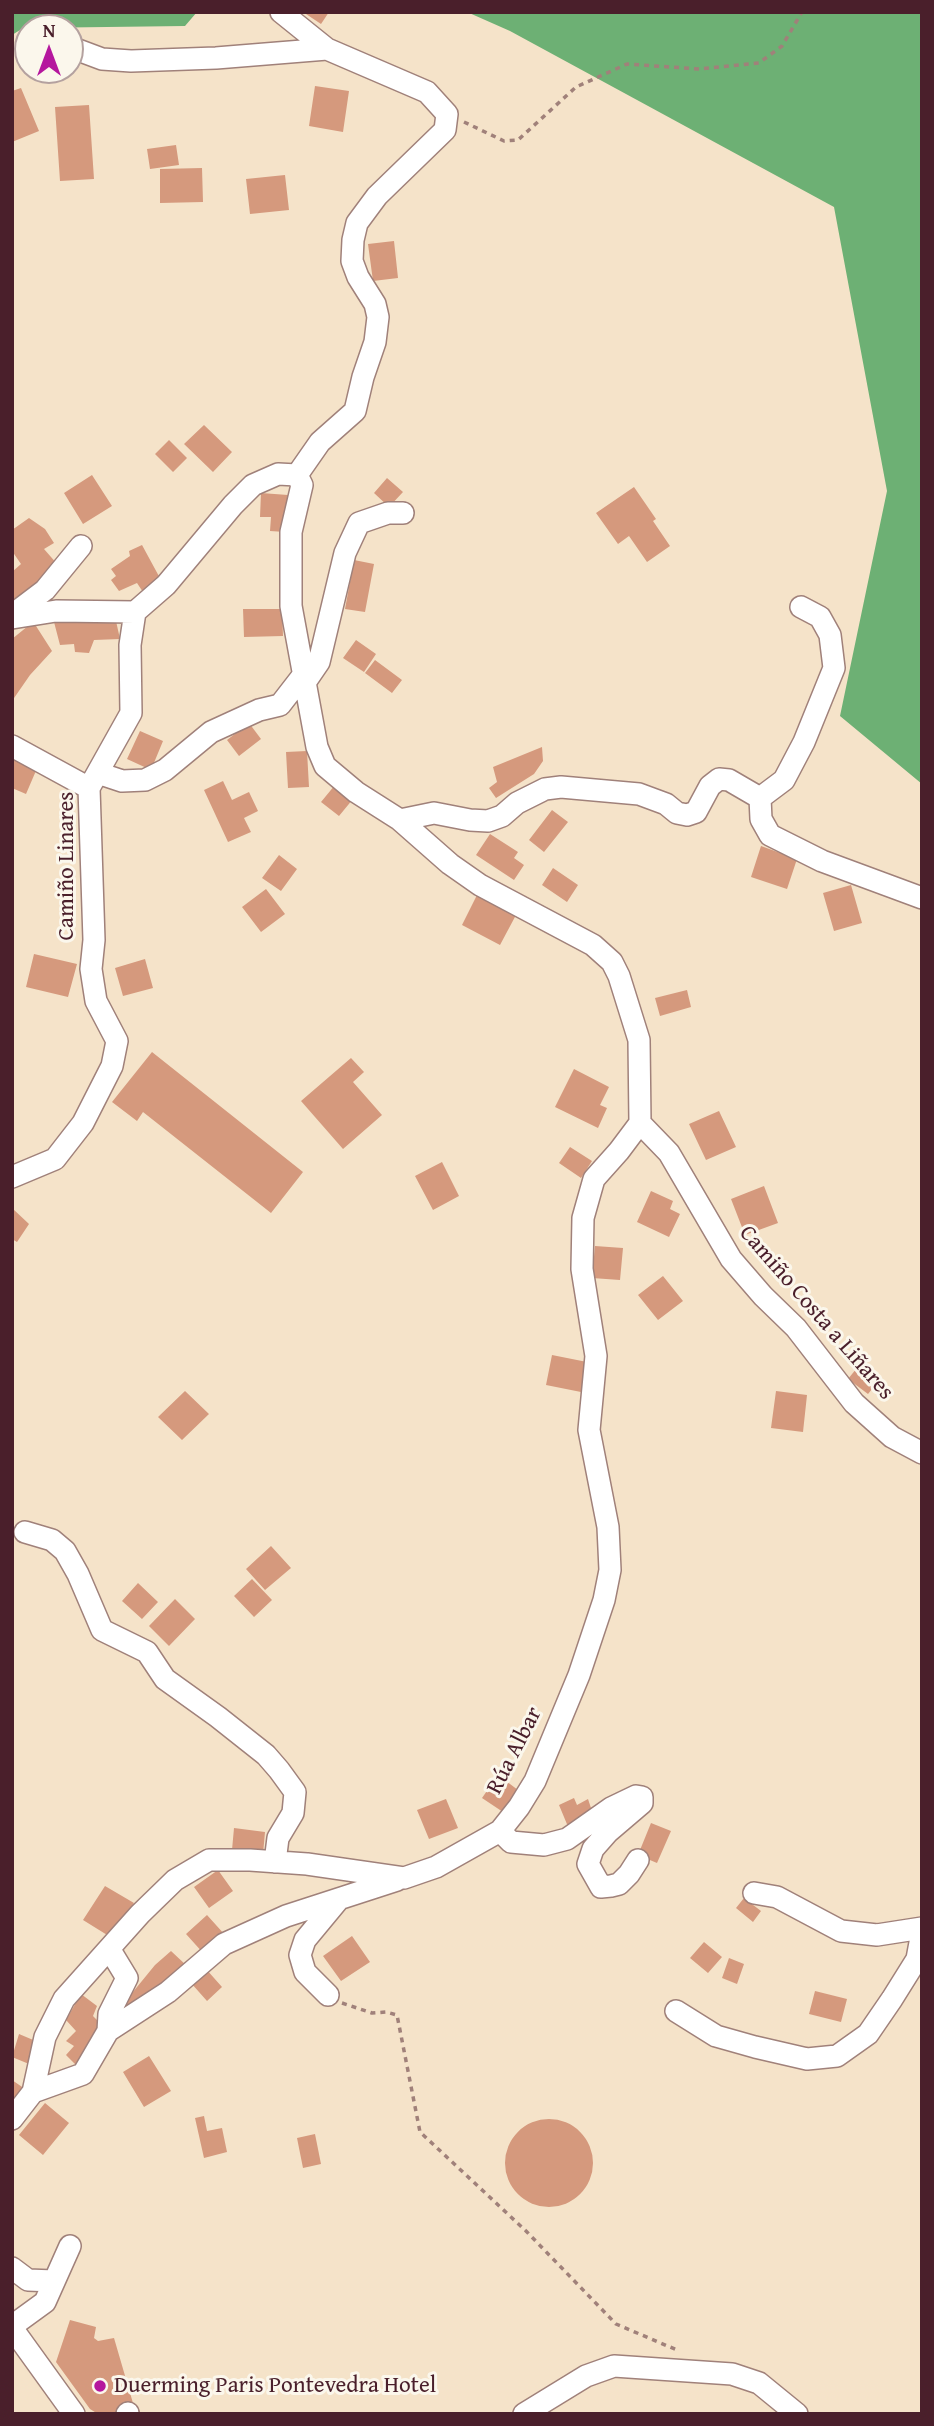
<!DOCTYPE html>
<meta charset="utf-8">
<style>
body{margin:0}
#map{position:relative;width:934px;height:2426px;overflow:hidden;background:#f5e3c9;font-family:"Gentium Book Plus",serif}
canvas{display:block}
.frame{position:absolute;inset:0;border:14px solid #4a1f2b;pointer-events:none}
.north{position:absolute;left:14px;top:14px;width:70px;height:70px;box-sizing:border-box;background:#fbf7ec;border:2px solid #b4a19f;border-radius:50%;rotate:0deg;font-size:19px;font-weight:700;line-height:28px;text-align:center;color:#4a1f2b}
.north::after{content:'';display:block;margin:auto;width:24px;height:32px;background:#b5179e;clip-path:polygon(50% 0,100% 100%,50% 72%,0 100%)}
</style>
<div id="map">
<canvas width="934" height="2426"></canvas>
<div class="frame"></div>
<div class="north">N</div>
</div>
<script>
const c = document.querySelector('canvas').getContext('2d');
c.lineJoin = 'round';
function paint(path, color) { c.fillStyle = color; c.fill(path, 'evenodd'); }
const shape = rows => new Path2D(rows.map(r => 'M' + r).join(''));
function stroke(path, color, width, dash) { c.strokeStyle = color; c.lineWidth = width; c.lineCap = dash ? 'butt' : 'round'; c.setLineDash(dash || []); c.stroke(path); }
function drawText(font, color, halo, rows, align = 'center') {
  c.font = font + ' "Gentium Book Plus",serif'; c.lineWidth = 6; c.setLineDash([]); c.textBaseline = 'middle'; c.strokeStyle = halo; c.fillStyle = color; for (const [text, x, y, turn = 0] of rows) {
    c.save(); c.translate(x, y); c.rotate((+turn || 0) * Math.PI / 180); c.textAlign = isNaN(turn) ? turn : align; if (halo) c.strokeText(text, 0, 0); c.fillText(text, 0, 0); c.restore();
  }
}
paint(shape([
 [12,12,197,12,185,26,28,28,20,30,12,35],
 [467,12,922,12,922,784,840,716,887,491,834,207,510,31]
]), '#6db074');
paint(shape([
 [303,12,329,12,321,24],
 [315,86,349,91,343,132,309,126],
 [21,88,39,131,12,142,12,91],
 [89,105,94,179,60,181,55,107],
 [176,145,179,165,150,169,147,149],
 [202,168,203,202,160,203,160,169],
 [285,175,289,210,250,214,246,179],
 [394,241,398,278,373,281,368,244],
 [204,425,232,452,213,472,184,444],
 [169,440,187,458,173,472,155,454],
 [92,475,112,506,83,524,64,493],
 [387,478,403,492,389,507,374,493],
 [634,487,656,519,653,521,670,546,647,562,629,536,618,544,596,513],
 [261,493,288,495,285,532,270,531,271,517,260,517],
 [29,518,45,529,54,543,44,549,58,565,12,604,12,572,21,564,12,551,12,530],
 [142,545,161,580,145,595,137,583,119,591,111,580,116,576,111,569,130,556,129,551],
 [354,560,374,564,365,612,345,609],
 [243,609,282,609,283,636,244,637],
 [116,621,120,639,94,640,89,653,75,652,74,644,60,645,54,622],
 [28,626,36,626,52,651,30,675,12,701,12,639],
 [356,640,376,654,364,672,343,658],
 [375,660,402,680,392,693,365,673],
 [249,723,261,739,239,756,227,740],
 [140,731,163,741,151,770,127,759],
 [542,747,543,761,534,774,496,798,489,788,497,782,493,767],
 [307,751,309,787,288,788,286,752],
 [12,755,38,766,26,794,12,788],
 [223,781,232,800,249,792,258,811,244,818,251,832,228,842,204,790],
 [335,785,353,799,339,816,321,802],
 [552,810,568,822,544,852,529,840],
 [490,834,518,852,514,858,524,865,514,880,476,855],
 [761,846,797,859,787,889,751,877],
 [279,855,297,869,281,891,262,878],
 [553,868,578,885,567,902,542,885],
 [851,885,862,923,834,931,823,893],
 [266,889,285,914,261,932,242,907],
 [477,895,516,915,500,945,462,925],
 [34,954,77,964,68,997,26,987],
 [145,959,153,988,123,996,115,968],
 [687,990,691,1007,660,1016,655,998],
 [152,1052,303,1172,271,1213,143,1112,137,1121,112,1102],
 [351,1058,364,1072,353,1082,382,1115,343,1149,301,1101],
 [574,1069,609,1087,600,1105,607,1108,598,1128,555,1107],
 [719,1111,736,1147,706,1160,689,1124],
 [570,1147,592,1161,581,1178,559,1163],
 [442,1162,459,1196,433,1210,415,1176],
 [764,1186,778,1223,745,1235,731,1199],
 [651,1191,673,1201,670,1209,680,1214,669,1237,637,1222],
 [12,1208,29,1224,17,1242,12,1239],
 [595,1246,623,1248,620,1280,592,1278],
 [663,1276,683,1301,658,1320,638,1295],
 [552,1355,587,1362,581,1392,546,1385],
 [861,1363,881,1378,868,1394,848,1379],
 [185,1391,209,1414,182,1440,158,1417],
 [776,1391,807,1395,803,1432,771,1428],
 [271,1546,291,1568,265,1590,246,1569],
 [252,1579,272,1600,254,1617,234,1596],
 [138,1583,158,1602,142,1619,122,1601],
 [175,1599,195,1619,169,1646,149,1626],
 [498,1775,518,1790,503,1812,482,1798],
 [574,1798,577,1805,588,1799,592,1811,569,1829,559,1805],
 [446,1799,458,1828,429,1839,417,1810],
 [651,1823,671,1831,657,1863,638,1855],
 [234,1828,265,1832,263,1854,232,1850],
 [218,1870,233,1891,209,1908,194,1887],
 [105,1886,134,1903,112,1938,83,1920],
 [744,1898,761,1911,753,1922,736,1908],
 [207,1915,225,1935,204,1954,186,1934],
 [352,1936,370,1962,341,1981,323,1956],
 [704,1942,722,1957,708,1973,690,1958],
 [171,1951,187,1966,122,2015,119,2009,155,1965],
 [729,1958,744,1964,737,1984,722,1978],
 [206,1969,222,1987,207,2001,191,1983],
 [815,1991,847,1999,841,2022,809,2014],
 [81,1994,97,2006,93,2016,100,2023,98,2034,78,2067,66,2055,74,2046,66,2041,76,2031,66,2020],
 [19,2034,38,2042,29,2064,12,2057],
 [149,2056,171,2091,144,2107,123,2072],
 [12,2080,28,2091,12,2112],
 [45,2103,69,2123,43,2155,19,2135],
 [204,2116,207,2131,222,2128,227,2152,204,2158,195,2118],
 '505 2163a44 44 0 1 1 88 0a44 44 0 1 1-88 0Z',
 [315,2134,321,2164,303,2168,297,2138],
 [70,2320,96,2327,94,2338,98,2341,114,2338,135,2410,98,2414,90,2409,56,2362]
]), '#d5997d');
const minor = shape([
 [281,12,327,49],
 [70,47,102,59,131,61,216,58,327,49,427,92,447,114,445,130,377,196,357,223,353,240,352,261,358,277,375,304,378,317,375,342,363,377,355,411,320,442,297,475],
 [297,475,302,485,291,532,291,606,317,747,325,766,356,792,400,820,450,864,480,885,593,945,612,962,619,976,639,1040,640,1123],
 [801,607,820,617,830,635,834,668,804,742,784,780,760,798,761,819,770,835,822,861,922,898],
 [12,615,45,590,81,546],
 [12,618,56,611,135,612],
 [306,681,319,662,345,553,359,523,388,513,403,513],
 [12,746,89,788],
 [98,773,122,781,145,780,165,770,211,732,259,710,280,705,304,674],
 [400,820,434,813,470,820,488,821,502,816,517,803,545,789,561,787,639,794,666,804,677,813,687,815,696,812,710,786,719,779,729,780,760,798],
 [640,1123,669,1153,731,1259,763,1296,796,1328,854,1403,892,1437,922,1453],
 [12,1177,55,1159,83,1123,112,1066,117,1041,96,1001,91,969,94,940,89,788,131,713,130,645,135,612,166,585,233,505,253,485,278,474,297,475],
 [25,1532,52,1540,65,1551,78,1574,102,1630,147,1652,165,1679,218,1717,266,1755,279,1770,295,1792,293,1813,278,1838,275,1862],
 [500,1831,511,1842,544,1845,567,1839,611,1808,636,1796,642,1797,642,1803,608,1832,593,1849,588,1864,601,1887,611,1886,619,1884,629,1874,638,1860],
 [754,1893,777,1897,841,1931,877,1935,922,1928],
 [328,1995,305,1972,300,1955,305,1940,339,1899],
 [676,2011,716,2036,755,2047,807,2059,837,2056,868,2034,892,1999,917,1959,922,1932],
 [108,2031,109,2014,127,1978,110,1950],
 [33,2092,83,2074,108,2031,168,1992,224,1944,286,1916,397,1880],
 [12,2119,33,2092,45,2037,64,1999,140,1914,175,1880,209,1860,250,1860,307,1864,404,1878,436,1867,500,1831,519,1807,535,1781,579,1675,604,1600,610,1570,608,1527,589,1430,596,1356,582,1269,583,1218,594,1179,619,1151,640,1123],
 [12,2268,28,2280,54,2281],
 [12,2326,45,2302,70,2246],
 [12,2328,74,2414],
 [127,2414,128,2413],
 [524,2414,586,2376,614,2366,732,2374,759,2383,797,2414]
]);
stroke(minor, '#a0817a', 24);
stroke(shape([
 [464,122,504,141,518,140,576,87,627,64,699,69,759,63,782,46,802,12],
 [342,2003,372,2013,386,2012,397,2015,420,2132,526,2231,616,2324,677,2350]
]), '#a0817a', 3.5, [5, 5]);
stroke(minor, '#fff', 21);
for (const [x, y, r, color] of [
 [100,2386,7,"#b5179e"]
]) { const dot = new Path2D(); dot.arc(x, y, r, 0, 2 * Math.PI); c.fillStyle = color; c.fill(dot); stroke(dot, '#fbf7ec', 2.5); }
drawText('23px', '#4a1f2b', '#fbf7ec', [
 ["Camiño Linares",67,866,-90],
 ["Camiño Costa a Liñares",816,1313,49],
 ["Rúa Albar",515,1751,-63]
]);
drawText('23px', '#4a1f2b', '#fbf7ec', [
 ["Duerming Paris Pontevedra Hotel",114,2386]
], 'left');
</script>
